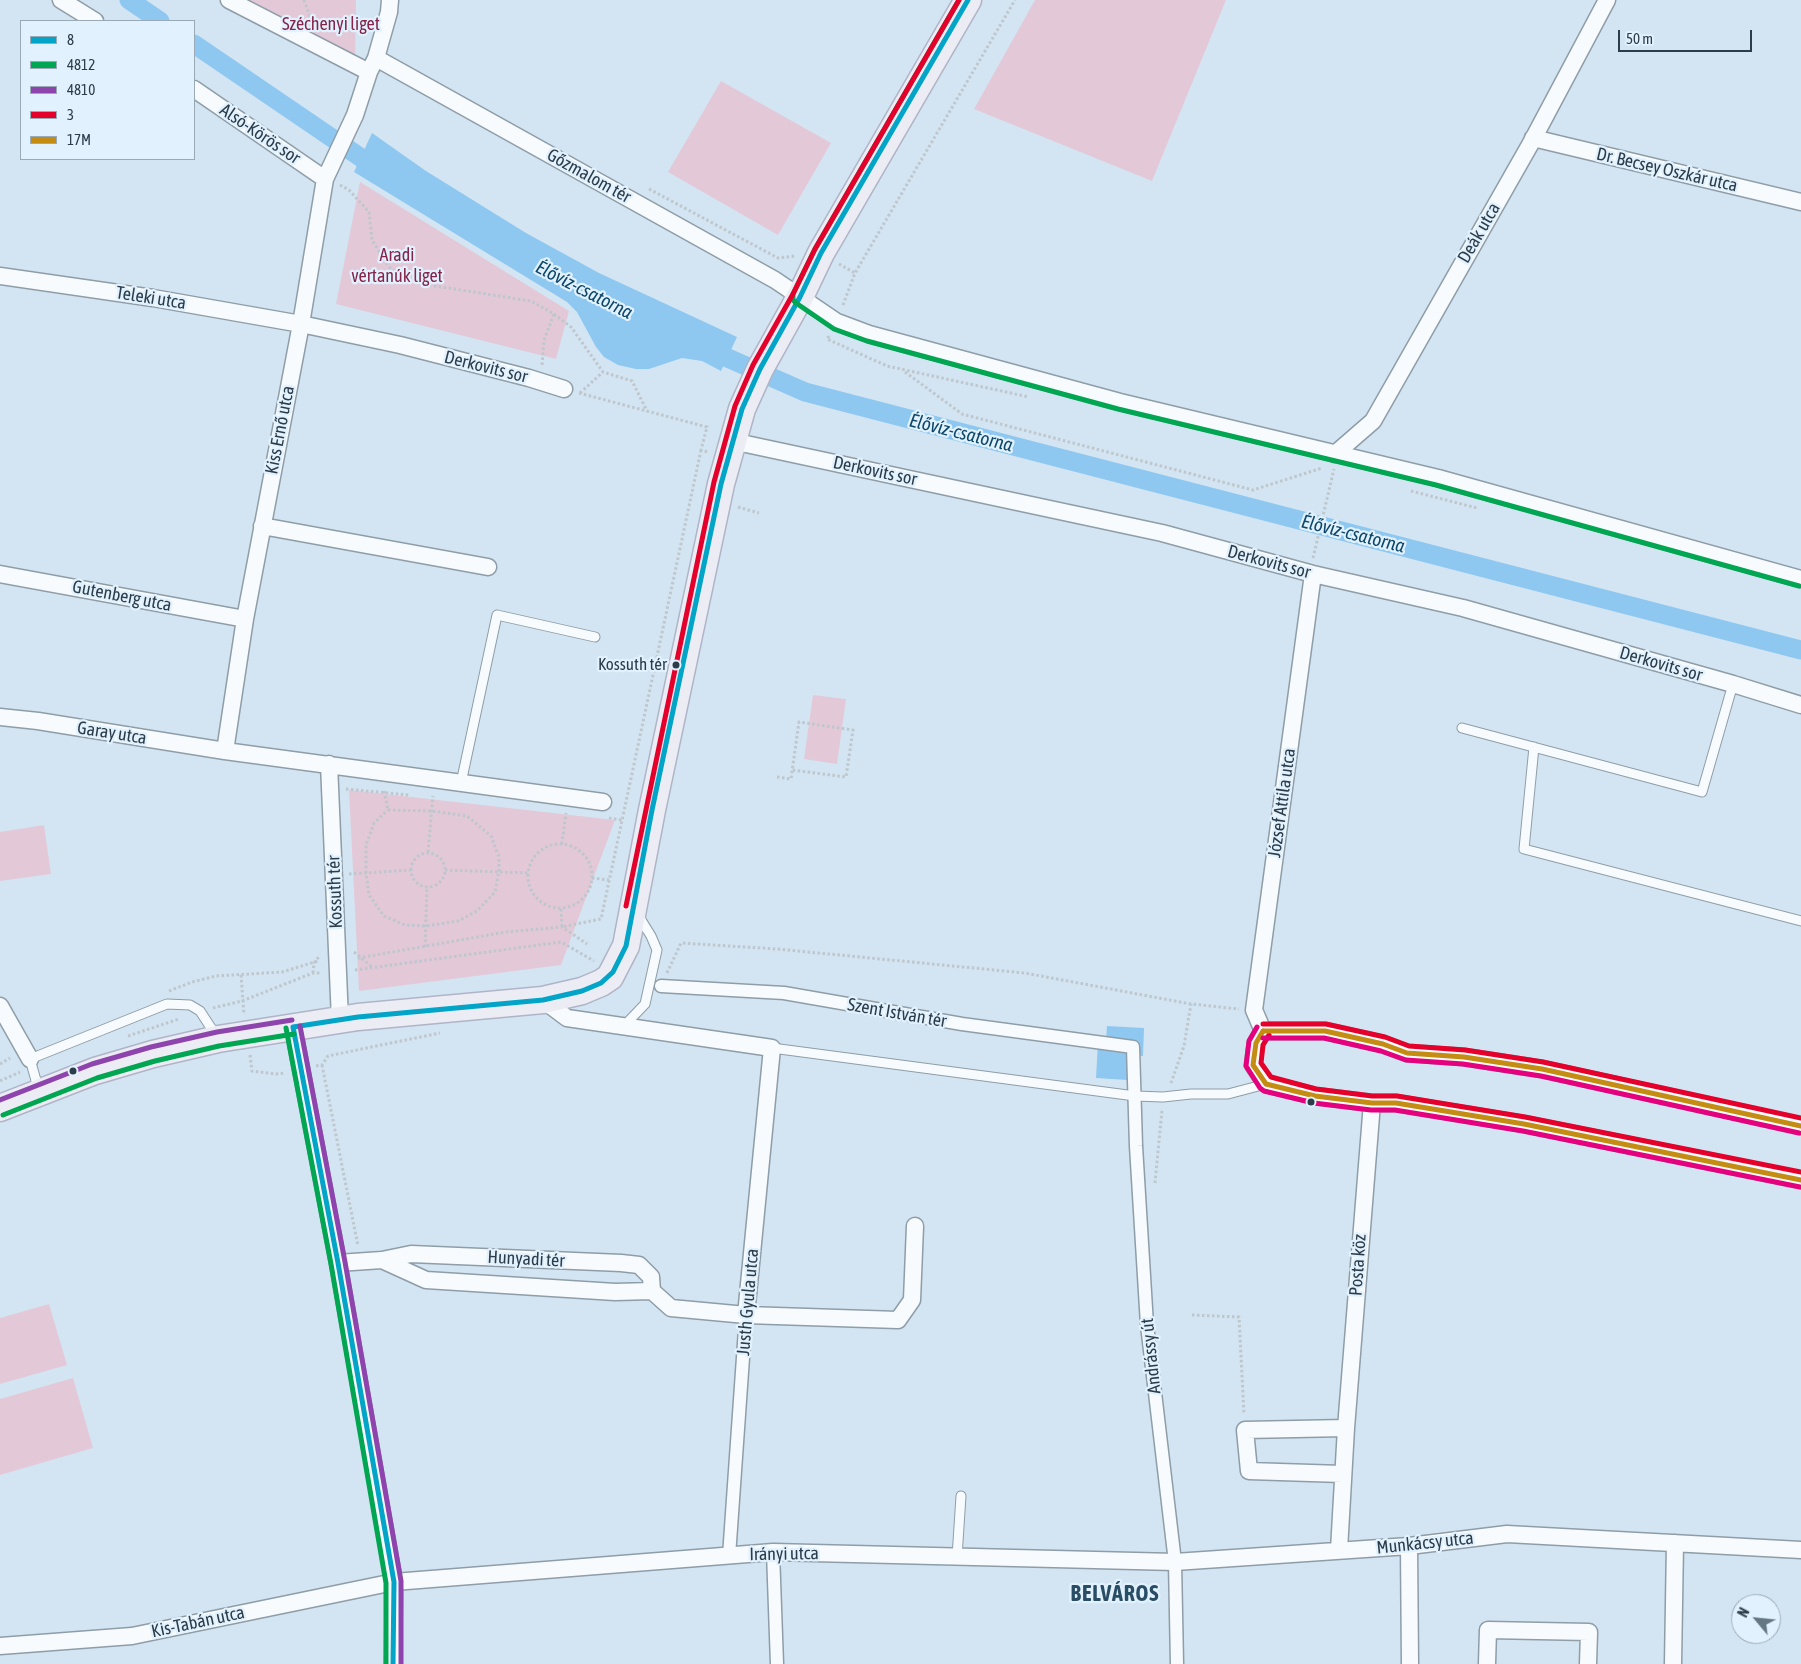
<!DOCTYPE html>
<meta charset="utf-8">
<style>
body{margin:0}
#map{position:relative;width:1801px;height:1664px;overflow:hidden;background:#d3e5f2;font-family:"Asap Condensed",sans-serif}
canvas{display:block}
.legend{position:absolute;left:20px;top:20px;width:175px;height:140px;box-sizing:border-box;background:#e1f1fd;border:1px solid #99a9b5;margin:0;padding:6px 9px;list-style:none;font-size:15px;color:#2c3c48}
.legend li{display:flex;align-items:center;gap:10px;height:25px}
.legend b{width:25px;border:1px solid #99a9b5}
.north{position:absolute;left:1731px;top:1594px;width:50px;height:50px;box-sizing:border-box;background:#e1f1fd;border:1px solid #99a9b5;border-radius:50%;rotate:298deg;font-size:14px;font-weight:700;line-height:20px;text-align:center;color:#2c3c48}
.north::after{content:'';display:block;margin:auto;width:18px;height:22px;background:#667784;clip-path:polygon(50% 0,100% 100%,50% 72%,0 100%)}
.scale{position:absolute;left:1618px;top:30px;width:134px;height:22px;box-sizing:border-box;border:2px solid #2c3c48;border-top:0;padding-left:6px;font-size:15px;line-height:18px;white-space:nowrap;color:#2c3c48;-webkit-text-stroke:4px #e1f1fd;paint-order:stroke}
</style>
<div id="map">
<canvas width="1801" height="1664"></canvas>
<ul class="legend">
<li><b style="height:6px;background:#02a4c7"></b>8</li>
<li><b style="height:6px;background:#00a651"></b>4812</li>
<li><b style="height:6px;background:#8e44ad"></b>4810</li>
<li><b style="height:6px;background:#e4002b"></b>3</li>
<li><b style="height:6px;background:#c48c12"></b>17M</li>
</ul>
<div class="north">N</div>
<div class="scale">50 m</div>
</div>
<script>
const c = document.querySelector('canvas').getContext('2d');
c.lineJoin = 'round';
function paint(path, color) { c.fillStyle = color; c.fill(path, 'evenodd'); }
const shape = rows => new Path2D(rows.map(r => 'M' + r).join(''));
function stroke(path, color, width, dash) { c.strokeStyle = color; c.lineWidth = width; c.lineCap = dash ? 'butt' : 'round'; c.setLineDash(dash || []); c.stroke(path); }
function drawText(font, color, halo, rows, align = 'center') {
  c.font = font + ' "Asap Condensed",sans-serif'; c.lineWidth = 4.5; c.setLineDash([]); c.textBaseline = 'middle'; c.strokeStyle = halo; c.fillStyle = color; for (const [text, x, y, turn = 0] of rows) {
    c.save(); c.translate(x, y); c.rotate((+turn || 0) * Math.PI / 180); c.textAlign = isNaN(turn) ? turn : align; if (halo) c.strokeText(text, 0, 0); c.fillText(text, 0, 0); c.restore();
  }
}
paint(shape([
 [241,0,356,0,355,65],
 [1035,0,1226,0,1152,181,974,109],
 [721,81,831,143,778,235,668,172],
 [360,182,569,311,556,359,336,304],
 [813,695,846,699,837,764,804,759],
 [349,790,615,820,561,965,359,991],
 [44,825,51,874,0,881,0,832],
 [49,1304,67,1365,0,1384,0,1318],
 [73,1378,93,1448,0,1475,0,1399]
]), '#e3c9d8');
paint(shape([
 [372,133,426,171,526,233,599,273,737,337,721,371,702,361,682,358,649,369,636,369,618,365,604,357,596,347,577,312,567,302,354,172],
 [1107,1026,1144,1028,1143,1056,1128,1055,1127,1080,1096,1078,1098,1042,1106,1042]
]), '#8ec8f1');
stroke(shape([
 [129,0,160,21],
 [194,44,382,172],
 [705,348,805,392,1801,650]
]), '#8ec8f1', 19);
const service = shape([
 [1462,728,1702,792,1733,684],
 [1534,747,1524,849,1801,921],
 [461,783,497,615,595,637],
 [623,1027,645,1004,657,950,651,936,638,915],
 [772,1048,1135,1096,1163,1097,1191,1094,1228,1094,1266,1084],
 [39,1091,30,1059,167,1004,190,1005,200,1011,217,1037],
 [957,1557,961,1496]
]);
const pedestrian = shape([
 [661,986,784,993,962,1024,1133,1047,1136,1146,1147,1325,1175,1562,1177,1664],
 [773,1552,777,1664],
 [729,1556,746,1315]
]);
const minor = shape([
 [61,0,95,21],
 [229,0,369,72],
 [376,58,775,280,837,322,869,334,1120,402,1438,478,1801,579],
 [194,89,325,179],
 [1533,138,1801,202],
 [0,276,153,298,301,324,400,345,529,378,564,389],
 [732,441,1162,533,1313,574,1463,608,1733,684,1801,705],
 [1335,454,1373,421,1531,143,1607,0],
 [262,526,488,567],
 [0,574,245,619],
 [0,717,38,721,225,751,603,802],
 [225,751,245,619,301,324,325,179,355,115,369,72,376,58,389,12,390,0],
 [329,764,340,1020],
 [543,1000,567,1018,772,1048,746,1315],
 [0,1006,30,1059],
 [293,1027,338,1263,394,1582,393,1664],
 [1263,1031,1256,1043,1253,1065,1266,1084,1315,1096,1372,1103,1396,1103,1524,1124,1801,1180],
 [1263,1031,1325,1031,1383,1044,1407,1053,1464,1057,1542,1069,1801,1126],
 [1263,1031,1254,1010,1313,574],
 [382,1260,426,1280,615,1292,652,1291,671,1308,746,1315,898,1320,912,1300,915,1226],
 [338,1263,382,1260,411,1254,621,1263,639,1265,651,1277,652,1291],
 [1342,1474,1249,1471,1245,1430,1346,1428],
 [1409,1546,1410,1664],
 [1339,1550,1346,1428,1372,1103],
 [0,1646,132,1636,394,1582,773,1552,1175,1562,1409,1546,1507,1534,1801,1550],
 [1487,1664,1488,1630,1589,1632,1588,1664],
 [1673,1664,1675,1543]
]);
const primary = shape([
 [0,1108,95,1071,153,1054,218,1039,358,1017,543,1000,582,991,601,983,610,977,626,946,652,810,721,484,742,409,760,369,800,297,821,253,968,0]
]);
stroke(service, '#8e9da8', 11);
stroke(pedestrian, '#8e9da8', 15);
stroke(minor, '#8e9da8', 19);
stroke(primary, '#afb4c7', 29);
stroke(shape([
 [304,0,313,25],
 [340,185,349,190,369,212,372,240,389,267,410,282,531,301,554,314,544,340,542,365],
 [649,189,778,258,795,256],
 [839,264,855,273],
 [843,305,855,273,1015,0],
 [554,314,571,327,603,372,632,381,647,411],
 [829,336,827,339,887,366,1029,397],
 [905,372,962,414,1253,490,1322,468],
 [579,393,707,427,701,450,708,452],
 [580,393,603,372],
 [1411,491,1477,508],
 [738,507,759,513],
 [1313,558,1334,469],
 [777,777,791,779,799,722,853,730,846,777,792,770],
 [346,789,409,795],
 [384,791,388,810],
 [388,810,432,811,467,816,491,836,499,857,499,871,495,892,477,911,458,921,426,926,405,925,384,916,369,895,366,873,366,845,374,823,388,810],
 [609,818,622,820],
 '528 876a32 32 0 1 1 64 0a32 32 0 1 1-64 0Z',
 [562,844,566,813],
 [428,852,433,796],
 '411 870a17 17 0 1 1 34 0a17 17 0 1 1-34 0Z',
 [445,870,528,873],
 [349,874,411,870],
 [592,878,609,880],
 [561,909,562,927,601,919,701,450],
 [425,947,427,887],
 [354,952,372,967],
 [358,958,506,932,562,927,587,944],
 [355,970,561,942,594,961],
 [313,973,314,963,320,955],
 [667,973,681,943,777,949,1025,973,1191,1004,1239,1009],
 [241,975,244,1015],
 [169,991,192,982,216,976,282,972,318,961],
 [213,1008,242,1001,313,973,321,973],
 [128,1036,179,1019],
 [250,1055,252,1071,276,1074,285,1073],
 [0,1064,10,1058],
 [322,1065,358,1246],
 [316,1066,322,1065,328,1056,440,1033],
 [0,1081,20,1072],
 [1171,1083,1184,1046,1191,1004],
 [1155,1183,1162,1110],
 [1192,1315,1239,1317,1244,1414]
]), '#bfc6cc', 3, [2.5, 2.5]);
stroke(service, '#f8fbfd', 9);
stroke(pedestrian, '#f8fbfd', 12);
stroke(minor, '#f8fbfd', 16);
stroke(primary, '#ececf5', 26);
stroke(shape([
 [293,1027,358,1017,543,1000,582,991,601,983,613,972,626,946,652,810,721,484,742,409,760,369,800,297,821,253,968,0],
 [293,1027,338,1263,394,1582,393,1664]
]), '#02a4c7', 5);
stroke(shape([
 [959,0,815,249,793,294,793,300,796,303,834,329,867,341,1118,409,1436,485,1799,586],
 [286,1028,331,1264,386,1583,386,1664],
 [3,1115,97,1078,155,1061,219,1046,294,1034]
]), '#00a651', 5);
stroke(shape([
 [300,1026,345,1262,401,1581,401,1664],
 [0,1100,92,1064,151,1047,217,1032,292,1020]
]), '#8e44ad', 5);
stroke(shape([
 [626,906,714,482,735,406,753,365,793,294,815,249,959,0],
 [1263,1024,1326,1024,1385,1037,1409,1046,1465,1050,1543,1062,1801,1118],
 [1269,1035,1263,1045,1261,1063,1271,1077,1316,1089,1372,1096,1397,1096,1525,1117,1801,1172]
]), '#e4002b', 5);
stroke(shape([
 [1263,1031,1256,1043,1253,1065,1266,1084,1315,1096,1372,1103,1396,1103,1524,1124,1801,1180],
 [1263,1031,1325,1031,1383,1044,1407,1053,1464,1057,1542,1069,1801,1126]
]), '#c48c12', 5);
stroke(shape([
 [1257,1027,1249,1041,1246,1066,1260,1088,1264,1091,1314,1103,1371,1110,1395,1110,1523,1131,1800,1187],
 [1263,1038,1324,1038,1381,1051,1406,1060,1463,1064,1541,1076,1799,1133]
]), '#e5007d', 5);
for (const [x, y, r, color] of [
 [676,665,4.5,"#2c3c48"],
 [73,1071,4.5,"#2c3c48"],
 [1311,1102,4.5,"#2c3c48"]
]) { const dot = new Path2D(); dot.arc(x, y, r, 0, 2 * Math.PI); c.fillStyle = color; c.fill(dot); stroke(dot, '#e1f1fd', 2); }
drawText('17px', '#2c3c48', '#e1f1fd', [
 ["Kossuth tér",667,665]
], 'right');
drawText('18px', '#852349', '#e1f1fd', [
 ["Széchenyi liget",331,24],
 ["Aradi",397,255],
 ["vértanúk liget",397,276]
]);
drawText('18px', '#2c3c48', '#e1f1fd', [
 ["Alsó-Körös sor",260,134,34],
 ["Dr. Becsey Oszkár utca",1667,170,13],
 ["Gőzmalom tér",589,176,29],
 ["Deák utca",1479,233,-60],
 ["Teleki utca",151,298,9],
 ["Derkovits sor",486,367,14],
 ["Kiss Ernő utca",280,430,-79],
 ["Derkovits sor",875,471,12],
 ["Derkovits sor",1269,562,15],
 ["Gutenberg utca",122,596,11],
 ["Derkovits sor",1661,664,16],
 ["Garay utca",112,733,9],
 ["József Attila utca",1282,803,-82],
 ["Kossuth tér",335,892,-92],
 ["Szent István tér",897,1013,10],
 ["Hunyadi tér",526,1259,3],
 ["Posta köz",1358,1265,-86],
 ["Justh Gyula utca",748,1302,-85],
 ["Andrássy út",1151,1356,-96],
 ["Munkácsy utca",1425,1543,-6],
 ["Irányi utca",784,1554,-1],
 ["Kis-Tabán utca",198,1622,-12]
]);
drawText('italic 19px', '#0d476a', '#e1f1fd', [
 ["Élővíz-csatorna",584,290,27],
 ["Élővíz-csatorna",961,433,14],
 ["Élővíz-csatorna",1353,534,14]
]);
c.letterSpacing = '1px';
drawText('bold 22px', '#2a4d66', '#e1f1fd', [
 ["BELVÁROS",1115,1594]
]);
c.letterSpacing = '0px';
</script>
